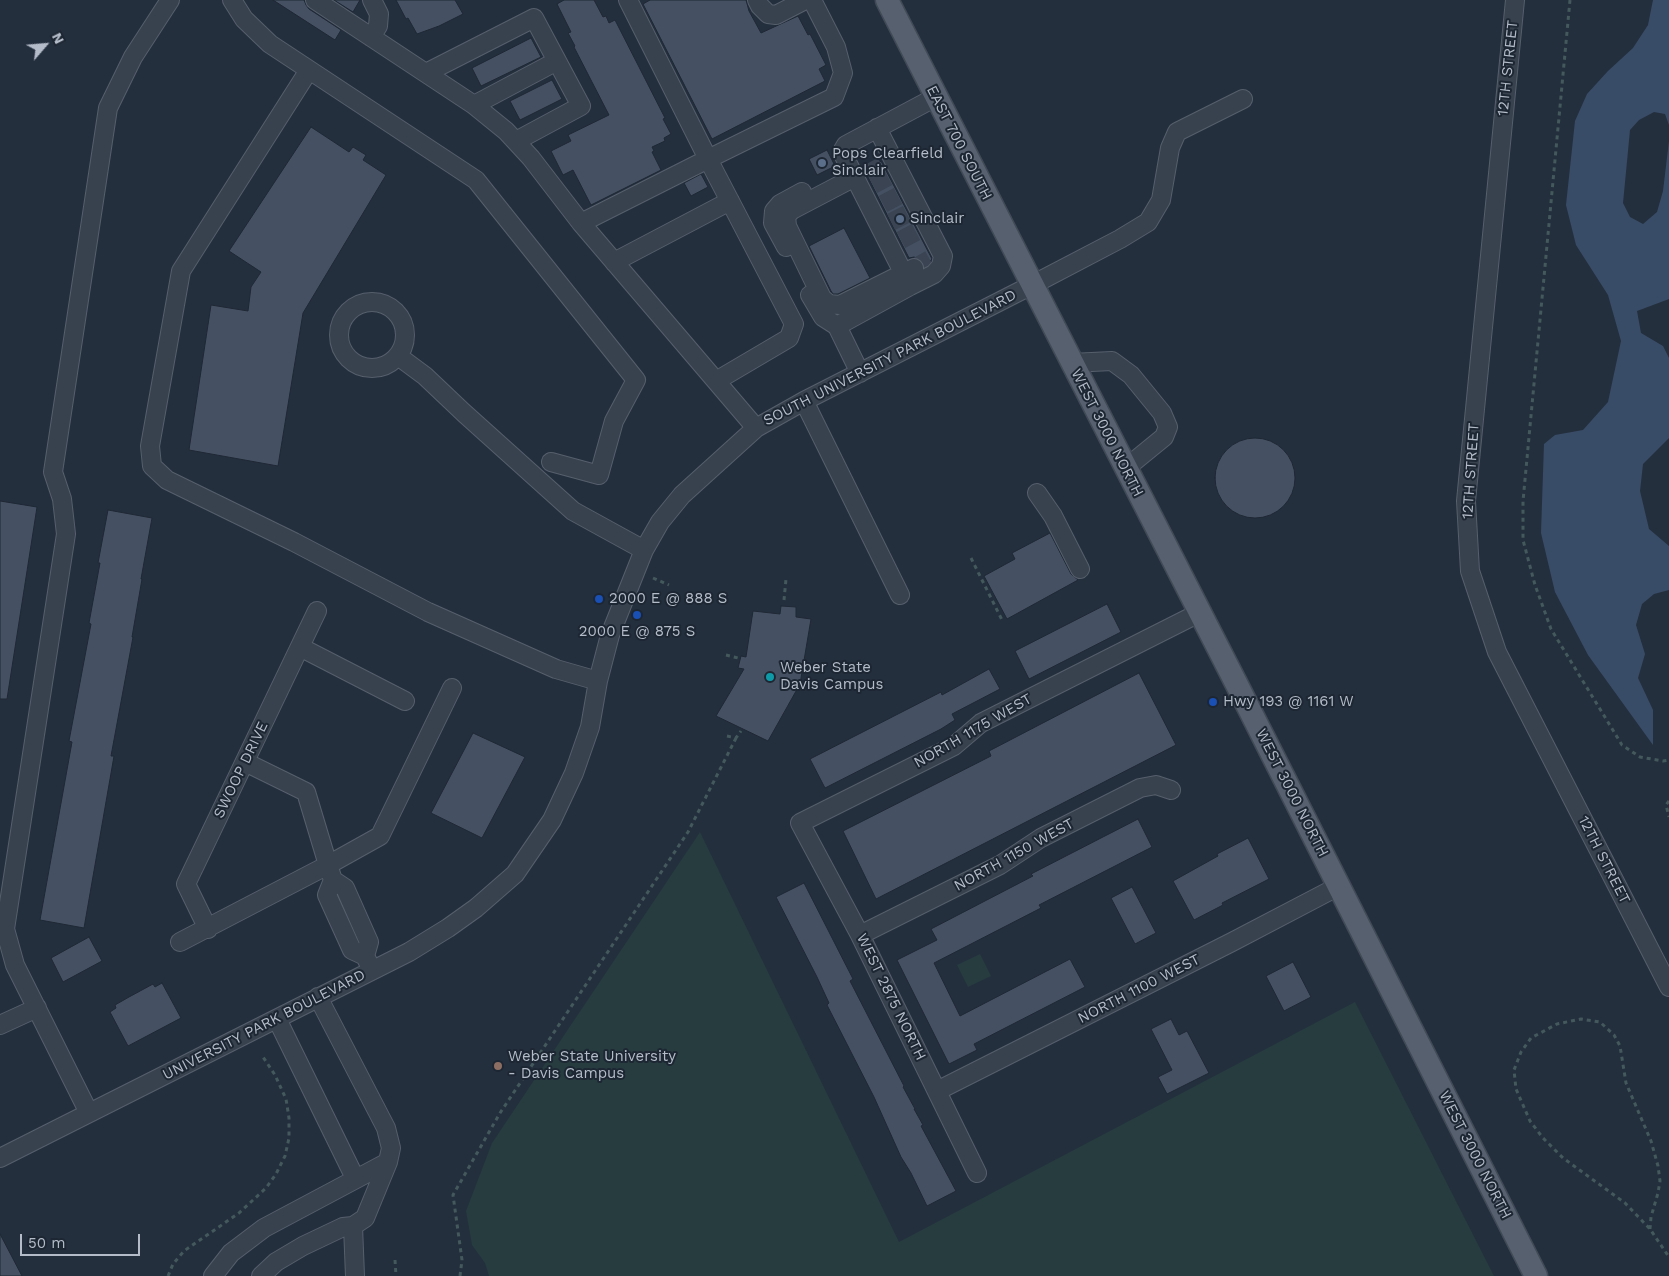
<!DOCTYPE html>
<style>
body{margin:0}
#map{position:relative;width:1669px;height:1276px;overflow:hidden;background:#242f3e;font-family:"Work Sans",sans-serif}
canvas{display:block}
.north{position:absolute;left:20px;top:20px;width:50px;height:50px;-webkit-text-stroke:4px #1d2633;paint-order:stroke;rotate:63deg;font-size:14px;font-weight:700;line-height:20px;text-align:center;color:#b4bcc9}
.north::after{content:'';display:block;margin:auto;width:18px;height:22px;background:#b4bcc9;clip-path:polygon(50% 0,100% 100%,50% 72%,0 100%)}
.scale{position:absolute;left:20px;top:1234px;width:120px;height:22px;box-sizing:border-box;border:2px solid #b4bcc9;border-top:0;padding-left:6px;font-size:15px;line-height:18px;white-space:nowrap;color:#b4bcc9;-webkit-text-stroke:4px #1d2633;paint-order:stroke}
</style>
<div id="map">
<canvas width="1669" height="1276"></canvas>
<div class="north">N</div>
<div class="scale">50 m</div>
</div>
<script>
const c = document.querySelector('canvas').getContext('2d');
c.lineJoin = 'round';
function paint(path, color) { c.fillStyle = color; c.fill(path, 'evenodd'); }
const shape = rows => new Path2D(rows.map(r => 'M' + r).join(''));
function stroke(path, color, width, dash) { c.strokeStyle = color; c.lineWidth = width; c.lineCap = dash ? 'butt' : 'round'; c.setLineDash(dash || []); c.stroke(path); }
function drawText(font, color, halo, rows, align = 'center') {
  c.font = font + ' "Work Sans",sans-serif'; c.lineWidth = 4; c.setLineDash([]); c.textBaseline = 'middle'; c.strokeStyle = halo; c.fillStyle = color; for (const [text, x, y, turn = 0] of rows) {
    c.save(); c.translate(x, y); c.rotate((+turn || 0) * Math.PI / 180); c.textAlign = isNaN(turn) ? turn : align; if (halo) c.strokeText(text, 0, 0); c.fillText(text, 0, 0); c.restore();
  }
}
paint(shape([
 [700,832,899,1242,1355,1002,1494,1276,489,1276,485,1263,472,1245,466,1211,492,1143],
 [980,954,991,976,968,987,957,965]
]), '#263c3f');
paint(shape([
 [1653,0,1669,0,1669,125,1665,114,1654,112,1639,120,1630,130,1623,203,1630,217,1643,224,1657,212,1663,191,1669,141,1669,299,1637,311,1641,333,1663,346,1669,358,1669,438,1643,464,1640,491,1649,529,1669,546,1669,590,1654,594,1642,604,1636,625,1645,654,1638,678,1653,710,1653,745,1588,655,1555,592,1541,533,1544,444,1555,435,1583,430,1608,402,1621,341,1608,295,1576,245,1566,205,1575,121,1587,94,1608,71,1633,48,1648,25]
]), '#394c67');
const building = shape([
 [273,0,304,0,306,5,309,9,341,30,335,40,273,0],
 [334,0,360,0,353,12,334,0],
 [396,0,455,0,463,14,439,26,417,34,408,18,406,19,396,0],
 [564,0,594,0,603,17,606,16,609,23,615,20,665,118,663,119,671,134,664,138,665,141,652,147,654,151,652,152,661,170,591,205,573,170,563,175,551,151,571,141,568,135,609,115,574,47,575,46,568,33,571,32,557,4,564,0],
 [650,0,746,0,749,11,761,33,798,16,808,35,810,34,826,65,819,69,825,81,712,139,643,4,650,0],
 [531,38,541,57,481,86,472,68,531,38],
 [552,80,562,99,520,120,510,101,552,80],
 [311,127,349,152,353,147,366,155,363,160,386,175,303,313,278,466,189,450,211,305,248,311,251,287,261,272,229,251,311,127],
 [827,150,835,166,817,175,809,159,827,150],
 [881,161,932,259,924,267,919,259,914,257,909,258,867,175,881,161],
 [701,174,708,187,691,196,684,183,701,174],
 [844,228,870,278,838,294,833,294,831,291,809,246,844,228],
 '1215 478a40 40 0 1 1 80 0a40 40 0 1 1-80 0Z',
 [0,501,37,507,7,699,0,699,0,501],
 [108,510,152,518,141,579,142,579,132,637,133,637,111,756,114,756,84,928,40,920,72,742,69,741,91,624,89,623,100,563,98,563,108,510],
 [1050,533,1071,574,1078,580,1007,619,984,576,1015,559,1012,553,1050,533],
 [1107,604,1121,632,1029,679,1015,651,1107,604],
 [781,606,796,607,796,617,811,619,800,684,768,741,716,716,744,669,738,668,741,656,746,657,753,611,780,614,781,606],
 [989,669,1000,689,952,714,955,720,941,729,825,788,810,759,941,692,942,695,989,669],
 [1139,673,1176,745,876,899,843,831,991,756,989,751,1139,673],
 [473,733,525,757,482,838,431,813,473,733],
 [1138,819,1152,847,1039,905,1041,908,934,963,960,1016,1070,959,1085,987,974,1044,977,1050,949,1064,897,960,937,940,931,929,1033,876,1031,874,1138,819],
 [1248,838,1269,879,1222,903,1223,905,1194,920,1173,881,1218,856,1217,854,1248,838],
 [804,883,853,979,850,981,904,1086,903,1087,915,1109,914,1109,923,1125,921,1126,956,1191,927,1206,911,1173,901,1157,874,1097,827,1005,829,1003,817,977,776,897,804,883],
 [1132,887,1156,933,1135,944,1111,898,1132,887],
 [89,937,102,961,63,982,51,958,89,937],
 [1293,962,1311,997,1284,1011,1266,976,1293,962],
 [162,983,181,1018,128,1046,110,1012,116,1008,115,1005,129,997,153,984,155,987,162,983],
 [1171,1019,1179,1035,1187,1031,1209,1073,1167,1094,1158,1077,1172,1070,1151,1029,1171,1019],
 [0,1234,22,1276,0,1276,0,1234]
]);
paint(building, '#455162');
stroke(building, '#1f2835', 1);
stroke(shape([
 [867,174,882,166],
 [873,185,888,177],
 [883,204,898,196],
 [891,222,907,214],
 [901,240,916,232],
 [914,268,930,259]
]), '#3a4453', 18, [18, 9]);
const minor = shape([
 [232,0,244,19,270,44,476,180,636,380,614,421,599,475,551,462],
 [315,0,474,105,506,131,531,158,581,223,756,428],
 [628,0,708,159,834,97,843,73,836,47,812,0],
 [757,0,760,6,768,14,776,15,805,0],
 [1515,0,1466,501,1470,571,1497,652,1669,987],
 [371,37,378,26,379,14,372,0],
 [309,70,181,271,150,446,152,466,167,480,294,542,428,612,556,669,598,681],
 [426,73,534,18,581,106,516,141],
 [474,105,557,61],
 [877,128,943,256,941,266,934,274,910,286],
 [855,177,792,210,786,216,787,226,822,298,829,304,840,305,914,268],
 [581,223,708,159,794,324,789,338,716,381],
 [786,247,773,223,774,211,780,204,802,192],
 [614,262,730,201],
 [810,295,823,317,837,326],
 '339 335a33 33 0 1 1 66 0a33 33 0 1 1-66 0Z',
 [398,356,425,376,464,413,573,511,644,550],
 [1071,363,1112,361,1131,375,1162,413,1168,427,1164,437,1126,468],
 [860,373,837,326,910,286,844,156,843,150,846,145,936,97],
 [804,401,900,595],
 [1037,493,1053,516,1080,569],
 [300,647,405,701],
 [333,880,327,895,352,950,365,956,370,966],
 [208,929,186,884,317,611],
 [860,935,1000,865,1041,838,1140,788,1156,785,1171,790],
 [180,942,328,865,306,792,245,762],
 [365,956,369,942,345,888,333,880,328,865,380,836,452,688],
 [277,1019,355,1178],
 [0,1025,37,1008],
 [937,1091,1232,942,1339,886],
 [89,1113,15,965,5,929,66,534,62,499,53,472,108,108,133,57,170,0],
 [0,1158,409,952,448,928,476,908,515,874,552,820,574,773,590,727,598,681,610,635,644,550,660,522,682,495,756,428,804,401,1032,285,1120,239,1148,222,1161,200,1170,148,1177,132,1243,99],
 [977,1173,860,935,800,823,954,746,981,723,1199,613],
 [353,1226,355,1276],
 [213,1276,231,1253,264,1228,388,1162],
 [261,1276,276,1262,303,1246,343,1227,353,1226,365,1218,388,1162,391,1148,386,1128,318,997]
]);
const major = shape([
 [887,0,1235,681,1536,1276]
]);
stroke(minor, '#565f6c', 20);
stroke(major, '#414a57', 25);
stroke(shape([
 [1570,0,1523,501,1523,540,1535,585,1551,629,1622,745,1640,757,1663,761,1669,760],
 [971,558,1003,622],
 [653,578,669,585],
 [784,600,786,579],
 [726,655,738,658],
 [727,736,736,738,741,731],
 [1669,801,1666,805,1669,817],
 [1650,1229,1651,1217,1658,1193,1660,1181,1658,1166,1651,1141,1626,1083,1620,1046,1614,1035,1600,1022,1581,1019,1557,1024,1531,1038,1521,1052,1514,1070,1516,1089,1530,1121,1543,1138,1563,1158,1625,1203,1650,1229,1669,1257],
 [395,1260,396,1276],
 [168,1276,173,1264,184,1251,239,1213,266,1188,276,1174,285,1156,289,1138,289,1118,286,1099,275,1075,263,1057],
 [460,1276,462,1260,453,1195,500,1113,688,832,736,738]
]), '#44595c', 3, [4, 4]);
stroke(minor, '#38414e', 18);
stroke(major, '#56606e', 22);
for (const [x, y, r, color] of [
 [822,163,5,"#5c6f8a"],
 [900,219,5,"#5c6f8a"],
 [599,599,5,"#1a4fb4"],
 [637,615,5,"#1a4fb4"],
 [770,677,5,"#0f9aa8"],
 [1213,702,5,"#1a4fb4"],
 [498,1066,5,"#8d6e63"]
]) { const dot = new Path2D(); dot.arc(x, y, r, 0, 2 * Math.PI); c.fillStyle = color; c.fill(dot); stroke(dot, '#1d2633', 2); }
drawText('15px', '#b4bcc9', '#1d2633', [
 ["12TH STREET",1508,68,-84],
 ["EAST 700 SOUTH",959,143,63],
 ["SOUTH UNIVERSITY PARK BOULEVARD",890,358,-27],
 ["WEST 3000 NORTH",1107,433,63],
 ["12TH STREET",1471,471,-86],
 ["NORTH 1175 WEST",973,731,-30],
 ["SWOOP DRIVE",241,770,-64],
 ["WEST 3000 NORTH",1292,793,63],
 ["NORTH 1150 WEST",1014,855,-29],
 ["12TH STREET",1604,860,63],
 ["NORTH 1100 WEST",1139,989,-27],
 ["WEST 2875 NORTH",891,997,64],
 ["UNIVERSITY PARK BOULEVARD",264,1025,-27],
 ["WEST 3000 NORTH",1475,1155,63]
]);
drawText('15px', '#b4bcc9', '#1d2633', [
 ["Pops Clearfield",832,154],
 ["Sinclair",832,171],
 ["Sinclair",910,219],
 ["2000 E @ 888 S",609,599],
 ["2000 E @ 875 S",637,632,"center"],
 ["Weber State",780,668],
 ["Davis Campus",780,685],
 ["Hwy 193 @ 1161 W",1223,702],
 ["Weber State University",508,1057],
 ["- Davis Campus",508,1074]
], 'left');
</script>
